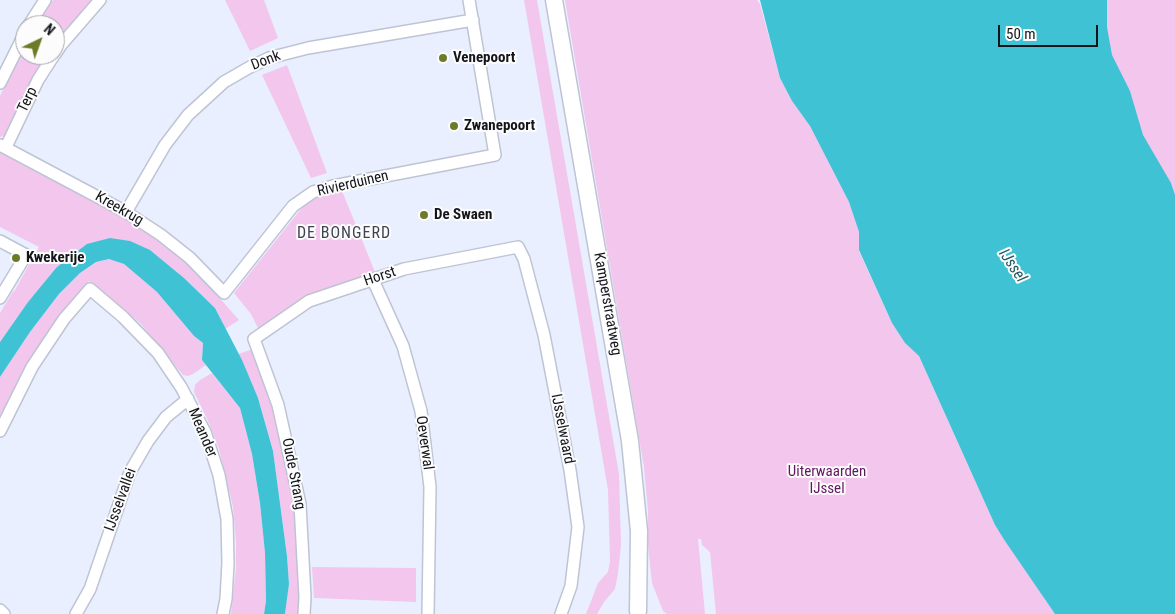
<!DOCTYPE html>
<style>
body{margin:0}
#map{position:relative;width:1175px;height:614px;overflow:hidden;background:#e9efff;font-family:"Roboto Condensed",sans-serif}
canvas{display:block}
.north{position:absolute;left:15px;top:15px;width:50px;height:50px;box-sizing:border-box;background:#fcfcfc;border:1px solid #9fa0a2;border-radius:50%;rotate:42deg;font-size:14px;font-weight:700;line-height:20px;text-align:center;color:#13151b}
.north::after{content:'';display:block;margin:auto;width:18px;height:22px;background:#6d7b28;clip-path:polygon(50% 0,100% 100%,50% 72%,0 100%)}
.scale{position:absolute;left:998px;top:25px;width:100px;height:22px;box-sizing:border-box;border:2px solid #13151b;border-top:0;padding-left:6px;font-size:15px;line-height:18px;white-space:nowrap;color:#13151b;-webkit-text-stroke:4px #fcfcfc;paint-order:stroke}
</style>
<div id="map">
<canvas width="1175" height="614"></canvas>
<div class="north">N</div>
<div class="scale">50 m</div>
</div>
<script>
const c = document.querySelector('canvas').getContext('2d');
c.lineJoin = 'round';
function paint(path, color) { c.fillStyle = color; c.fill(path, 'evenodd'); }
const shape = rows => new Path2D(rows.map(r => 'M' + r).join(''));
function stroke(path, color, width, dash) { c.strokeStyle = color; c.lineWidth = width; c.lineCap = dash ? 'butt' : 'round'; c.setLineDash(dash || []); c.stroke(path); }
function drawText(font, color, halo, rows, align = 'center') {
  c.font = font + ' "Roboto Condensed",sans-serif'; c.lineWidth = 4; c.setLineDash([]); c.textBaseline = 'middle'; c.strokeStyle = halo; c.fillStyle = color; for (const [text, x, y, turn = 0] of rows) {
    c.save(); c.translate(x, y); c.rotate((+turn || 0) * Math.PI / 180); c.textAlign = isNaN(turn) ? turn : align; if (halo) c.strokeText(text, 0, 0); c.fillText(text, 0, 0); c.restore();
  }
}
paint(shape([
 [53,0,94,0,55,47,55,25,36,25],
 [225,0,264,0,278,38,250,51],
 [524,0,537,0,619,474,621,545,618,573,615,589,604,602,597,614,586,614,598,583,608,572,610,561,608,490],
 [565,0,757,0,760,4,780,78,792,101,810,126,849,202,859,232,859,251,892,323,905,343,919,356,995,525,1055,614,716,614,710,552,702,545,701,539,698,539,705,614,667,614,663,611,652,583,648,545,648,511,644,467],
 [1072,0,1175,0,1175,277],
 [25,44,25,55,49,55,7,135,0,137,0,96],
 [287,65,327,173,311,178,262,75],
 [0,145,101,201,187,261,239,320,225,329,223,323,215,308,184,278,150,250,56,268,28,302,0,342,0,313,12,293,15,290,39,247,0,227],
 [342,191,375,272,325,291,258,328,251,314,234,293,305,204,326,193],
 [110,259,124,264,157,292,194,336,203,343,202,360,206,365,193,374,188,376,183,375,140,323,89,281,50,332,27,366,0,415,0,377,30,332,59,294,80,273,96,262],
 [253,349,265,376,289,466,297,524,300,582,299,614,285,614,289,584,287,556,273,451,258,398,238,354],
 [212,373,240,408,252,454,260,503,265,553,266,601,264,614,231,614,236,568,236,542,233,507,219,449,209,423,194,392,195,385,200,380],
 [312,567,416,568,416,602,314,598]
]), '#f3c6ed');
paint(shape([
 [760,0,1107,0,1107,27,1112,55,1130,91,1143,135,1171,183,1175,195,1175,614,1055,614,1005,541,995,525,919,356,905,343,892,323,859,250,859,232,849,202,810,126,792,101,780,78],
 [110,238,130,241,150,250,184,278,215,308,242,360,258,398,273,451,287,556,289,584,285,614,264,614,266,601,265,553,260,503,252,454,240,408,202,360,203,343,194,336,157,292,124,264,109,259,96,262,80,273,59,294,30,332,0,377,0,342,28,302,56,268,67,259,87,244]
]), '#40c2d5');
const minor = shape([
 [29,25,45,0],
 [55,54,61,45,100,0],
 [0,83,25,33],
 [0,145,126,212,161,235,190,258,224,293,293,206,313,192,333,186,495,155,469,0],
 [6,147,38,80,54,55],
 [126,212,165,145,188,115,224,82,250,67,269,58,308,48,473,20],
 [0,241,26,255,0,298],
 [373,280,403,346,421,411,430,487,428,614],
 [0,431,32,367,64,319,90,289,123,317,158,353,181,387,205,432,219,475,227,519,228,563,226,599,223,614],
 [0,610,4,614],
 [76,614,90,589,130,472,148,441,166,417,188,399],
 [304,614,305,597,300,504,278,405,254,339,309,301,404,269,518,247,524,259,544,335,570,470,578,527,571,586,561,614]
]);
const secondary = shape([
 [554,0,630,441,639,531,638,611]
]);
stroke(minor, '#bec4d3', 14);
stroke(secondary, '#bec4d3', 19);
stroke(minor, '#fff', 11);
stroke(secondary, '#fff', 16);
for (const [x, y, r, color] of [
 [443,58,5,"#6d7b28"],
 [454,126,5,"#6d7b28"],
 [424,215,5,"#6d7b28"],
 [16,258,5,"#6d7b28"]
]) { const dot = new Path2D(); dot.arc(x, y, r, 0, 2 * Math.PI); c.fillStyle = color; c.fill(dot); stroke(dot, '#fcfcfc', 2); }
drawText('bold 15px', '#13151b', '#fcfcfc', [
 ["Venepoort",453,58],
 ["Zwanepoort",464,126],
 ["De Swaen",434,215],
 ["Kwekerije",26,258]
], 'left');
drawText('15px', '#13151b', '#fcfcfc', [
 ["Donk",266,61,-21],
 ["Terp",28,100,-64],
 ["Rivierduinen",353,184,-13],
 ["Kreekrug",119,209,30],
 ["Horst",380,277,-19],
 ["Kamperstraatweg",607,304,80],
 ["IJsselwaard",562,429,79],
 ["Meander",202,433,67],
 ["Oeverwal",424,443,82],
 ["Oude Strang",293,474,79],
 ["IJsselvallei",121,500,-70]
]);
drawText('15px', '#641560', '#fcfcfc', [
 ["Uiterwaarden",827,472],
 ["IJssel",827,489]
]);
c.letterSpacing = '1px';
drawText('16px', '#404451', '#fcfcfc', [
 ["DE BONGERD",344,234]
]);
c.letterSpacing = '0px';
drawText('italic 16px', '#255a62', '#fcfcfc', [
 ["IJssel",1012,266,56]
]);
</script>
